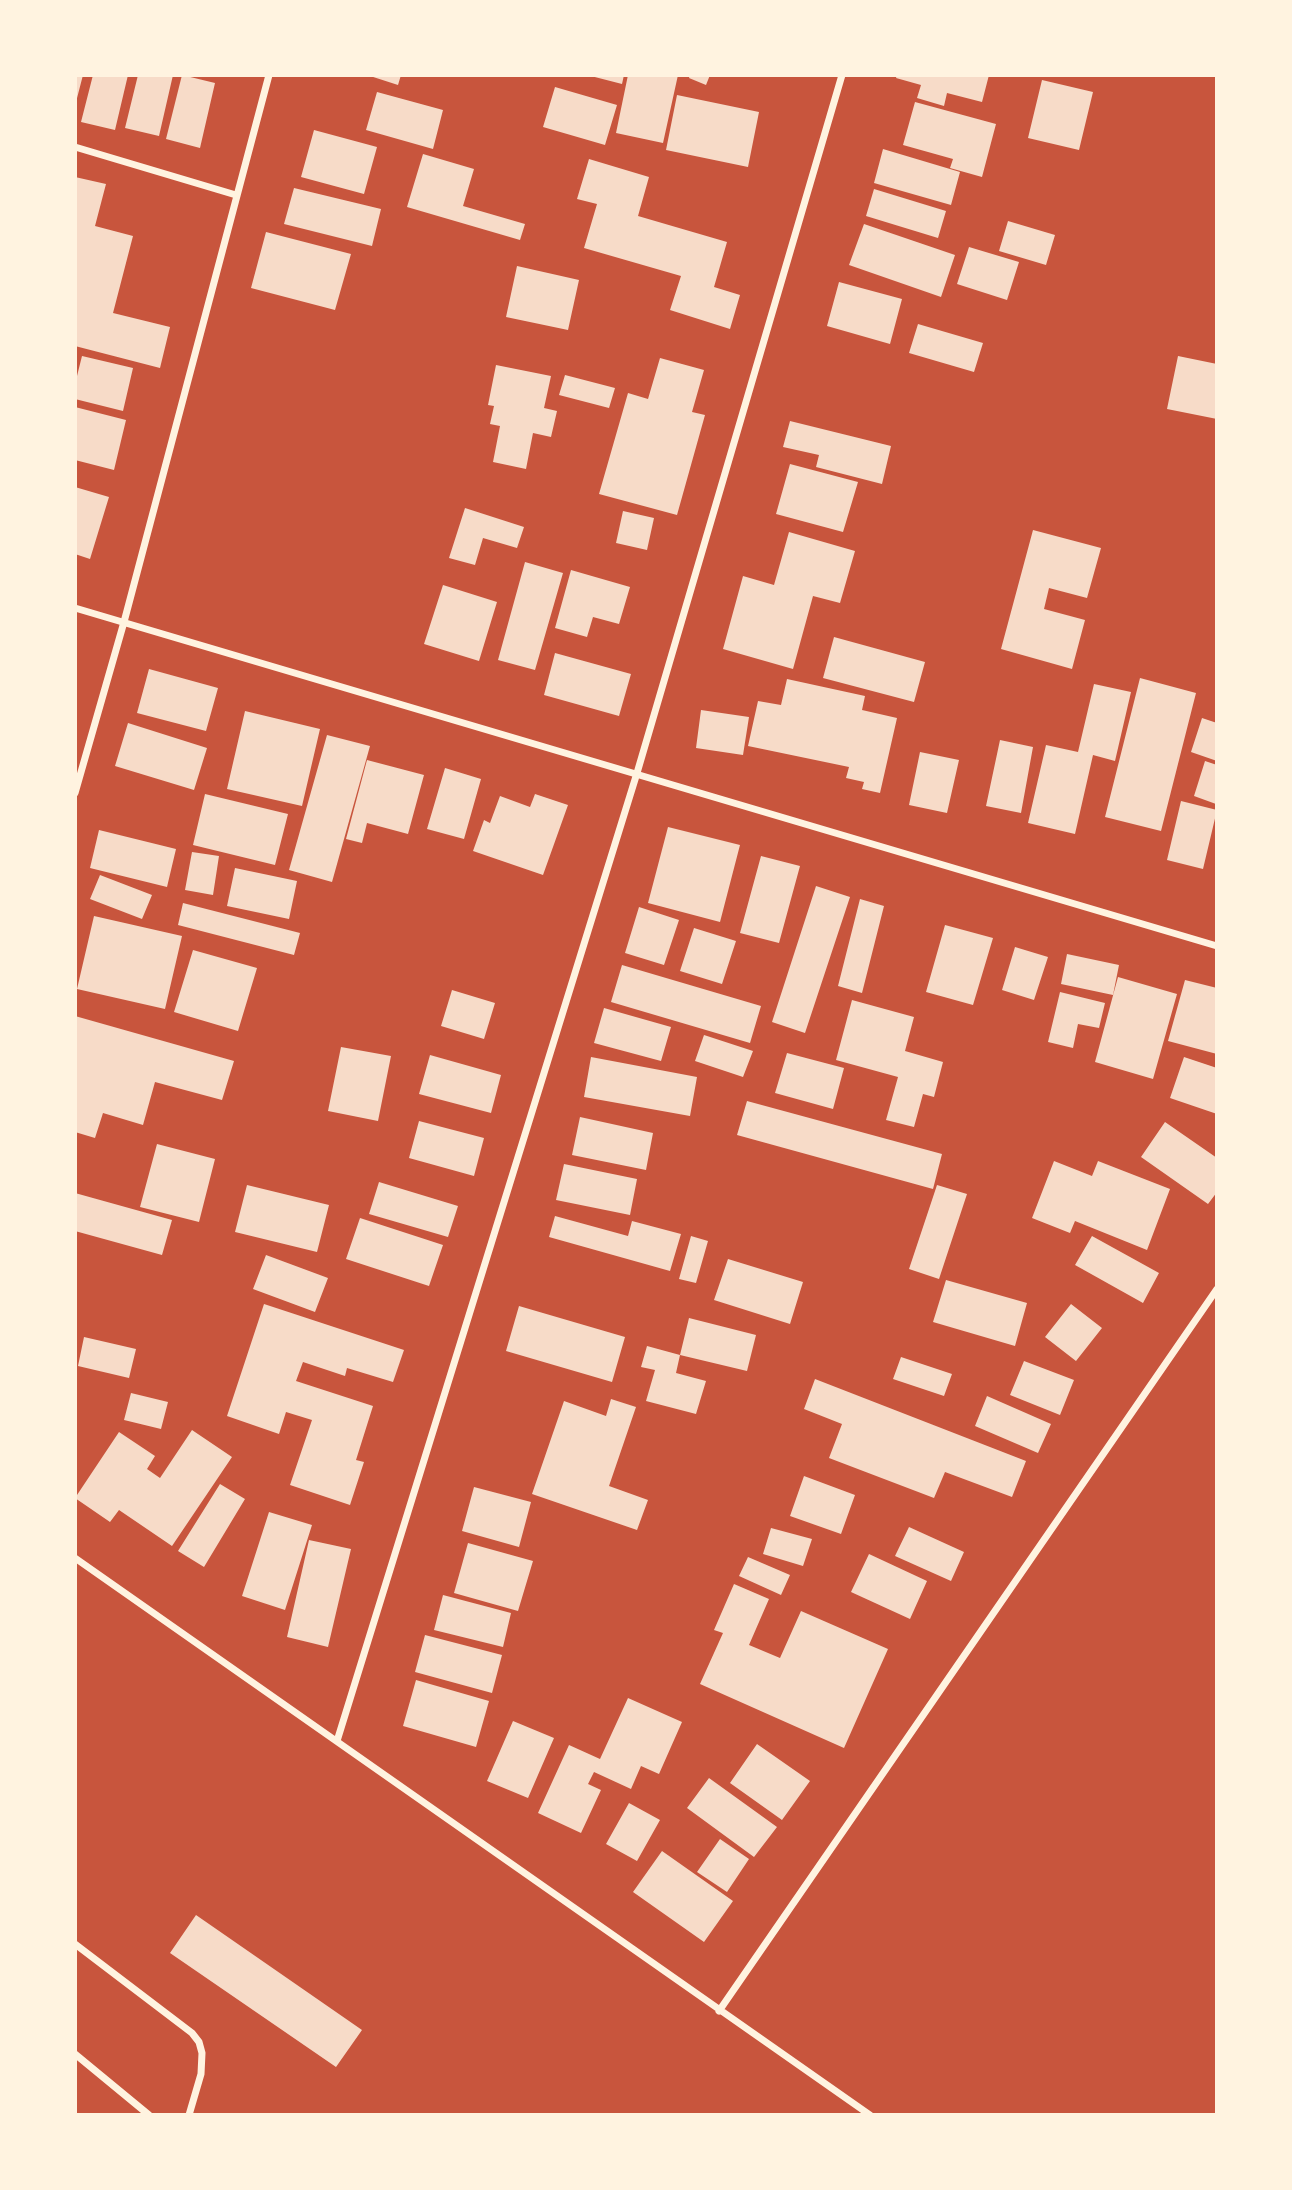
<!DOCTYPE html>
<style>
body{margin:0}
#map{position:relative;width:1292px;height:2190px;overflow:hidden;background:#c8553d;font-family:"Nunito Sans",sans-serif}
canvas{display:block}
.frame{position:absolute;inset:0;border:77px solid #fff3e0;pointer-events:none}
</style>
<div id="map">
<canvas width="1292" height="2190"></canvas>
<div class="frame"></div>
</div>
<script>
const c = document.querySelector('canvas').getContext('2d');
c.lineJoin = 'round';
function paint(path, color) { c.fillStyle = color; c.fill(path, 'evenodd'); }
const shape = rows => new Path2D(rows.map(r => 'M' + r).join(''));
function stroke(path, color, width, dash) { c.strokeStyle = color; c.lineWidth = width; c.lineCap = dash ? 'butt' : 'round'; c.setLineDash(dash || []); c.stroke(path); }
paint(shape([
 [75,75,83,75,76,102,75,102],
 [93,75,128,75,115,130,81,122],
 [138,75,173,75,159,136,125,128],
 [182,75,215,83,200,148,166,139],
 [367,75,401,75,398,85],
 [587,75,624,75,622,84],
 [628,75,678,75,663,143,616,133],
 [690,75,710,75,706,85,689,78],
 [897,75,989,75,982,102,947,93,944,106,917,98,921,85,896,78],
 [1042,80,1093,92,1079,150,1028,138],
 [555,87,617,105,605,145,543,127],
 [377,92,443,110,433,149,366,130],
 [677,95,759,112,748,167,666,150],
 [915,102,996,124,982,177,950,168,953,159,903,145],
 [314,130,377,147,364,194,301,177],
 [883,149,960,172,951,205,874,183],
 [423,154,474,169,463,206,525,224,520,240,407,207],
 [589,159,649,177,638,216,727,242,714,287,740,295,730,329,670,310,681,276,584,248,597,204,577,199],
 [75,177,106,184,95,226,133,236,113,313,170,327,160,368,75,346],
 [294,188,381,209,372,246,284,224],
 [874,189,946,211,938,238,866,216],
 [1008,221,1055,235,1046,265,999,251],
 [864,224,955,255,941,297,849,265],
 [266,232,351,254,335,310,251,288],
 [969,247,1019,262,1007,300,957,284],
 [517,266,579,280,568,330,506,317],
 [839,282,902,299,890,344,827,326],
 [918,324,983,343,974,372,909,353],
 [82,356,133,368,123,411,75,399,75,384],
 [1178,356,1217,364,1217,419,1167,409],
 [660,358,704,370,692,412,705,415,677,515,599,494,628,393,648,399],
 [496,365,551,376,544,408,557,411,551,437,533,433,526,469,493,462,500,426,490,424,494,406,488,405],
 [565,375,615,388,609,408,559,395],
 [75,407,126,420,114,470,75,460],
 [790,421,891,446,882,484,816,467,819,455,783,447],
 [790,464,858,482,843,532,776,514],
 [75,487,109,497,90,559,75,554],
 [465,508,524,527,517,548,483,538,475,565,449,558],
 [623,511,654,518,647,550,616,543],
 [1033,530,1101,548,1087,598,1049,588,1044,609,1085,620,1072,669,1001,649],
 [789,532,855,551,840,603,813,596,793,669,723,649,743,576,774,585],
 [525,562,563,573,535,670,498,660],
 [571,570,630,587,619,624,593,617,587,637,555,628],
 [443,585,497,602,479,661,424,644],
 [834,637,925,662,914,702,823,678],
 [555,653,631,674,619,716,544,695],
 [149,669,218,688,206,731,137,713],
 [1140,678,1196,693,1161,831,1105,817],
 [787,679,865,696,862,710,897,718,880,793,862,789,864,782,846,778,849,767,748,746,758,701,781,705],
 [1094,684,1131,692,1115,761,1093,755,1075,834,1028,823,1046,745,1078,752],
 [701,710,749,717,743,755,696,748],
 [245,711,320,729,302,806,227,789],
 [1202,718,1217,723,1217,761,1191,752],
 [128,723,207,748,194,790,115,766],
 [327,735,370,746,332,882,289,870],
 [1000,740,1033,747,1021,813,986,806],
 [920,752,959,760,947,813,909,805],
 [367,760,424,775,408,834,367,823,362,843,346,839],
 [1205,761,1217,765,1216,804,1194,796],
 [445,768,481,779,464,839,427,829],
 [205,794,288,814,275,865,193,845],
 [535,794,568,805,543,875,473,851,484,820,490,823,500,796,530,807],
 [1181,801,1217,810,1203,869,1167,860],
 [668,827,740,845,720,922,648,903],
 [99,830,176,849,167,887,90,868],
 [192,852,219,856,213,895,185,890],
 [761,856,800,866,779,943,740,933],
 [235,868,297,881,289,919,227,906],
 [100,875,152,895,142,919,90,899],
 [816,886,850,897,805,1033,772,1022],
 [860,899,884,906,862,993,838,986],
 [183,903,300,933,294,955,178,925],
 [639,907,679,920,664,965,625,953],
 [94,916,182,936,165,1009,77,989],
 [945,925,993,938,973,1005,926,992],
 [694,928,736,941,722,984,680,971],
 [1015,947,1048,957,1034,1000,1002,990],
 [193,950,257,968,238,1031,174,1012],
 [1067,954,1119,965,1113,995,1061,984],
 [622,965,761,1006,750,1043,611,1002],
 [1118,977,1177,994,1153,1079,1095,1062],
 [1185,980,1217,988,1217,1054,1168,1041],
 [452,990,495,1003,484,1039,441,1026],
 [1060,992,1105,1003,1099,1028,1078,1024,1073,1048,1048,1042],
 [852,1000,914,1017,905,1051,943,1062,934,1097,923,1094,914,1127,886,1120,898,1077,836,1060],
 [604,1008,671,1027,661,1061,594,1043],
 [75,1016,234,1061,222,1100,155,1082,143,1125,103,1113,95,1138,75,1132],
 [704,1035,753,1051,743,1077,695,1061],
 [341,1047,391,1056,378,1121,328,1111],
 [787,1053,844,1068,833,1109,775,1093],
 [430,1055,501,1075,491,1113,419,1094],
 [591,1057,697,1077,690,1116,584,1097],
 [1184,1057,1217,1068,1217,1114,1170,1098],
 [747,1101,942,1154,933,1189,737,1135],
 [580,1117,653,1133,646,1170,572,1155],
 [419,1121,484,1138,474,1176,409,1158],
 [1165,1122,1217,1158,1217,1192,1208,1204,1141,1157],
 [157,1144,215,1159,199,1222,140,1207],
 [1054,1161,1092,1176,1098,1161,1170,1189,1147,1250,1075,1221,1070,1233,1032,1218],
 [564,1164,637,1179,630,1215,556,1200],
 [379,1182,458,1206,448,1237,369,1214],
 [247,1185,329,1205,317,1252,235,1232],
 [937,1185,967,1194,939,1279,909,1269],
 [75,1193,172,1220,162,1255,75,1231],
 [555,1216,628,1236,632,1221,681,1234,670,1271,549,1237],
 [360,1218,443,1245,429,1286,346,1259],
 [691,1236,708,1241,696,1283,679,1279],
 [1092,1236,1159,1273,1143,1303,1075,1265],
 [266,1255,328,1278,315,1312,253,1289],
 [728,1259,803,1282,790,1324,714,1300],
 [946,1280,1027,1303,1015,1346,933,1322],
 [264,1304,404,1350,393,1382,347,1368,345,1376,303,1362,296,1381,373,1406,356,1460,364,1462,350,1505,290,1485,312,1420,286,1412,279,1434,227,1416],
 [1071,1304,1102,1328,1076,1361,1045,1337],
 [519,1306,625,1337,612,1382,506,1351],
 [689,1318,756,1335,747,1371,680,1355],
 [84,1337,136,1349,129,1378,78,1366],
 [647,1346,680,1355,676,1373,706,1381,696,1414,646,1401,655,1370,641,1367],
 [901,1357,952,1374,944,1396,893,1379],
 [1024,1361,1074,1380,1060,1415,1010,1395],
 [815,1379,1026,1461,1012,1497,945,1472,934,1498,829,1458,842,1424,804,1409],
 [131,1393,168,1402,161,1429,124,1420],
 [987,1396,1051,1424,1038,1453,975,1426],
 [611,1399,636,1407,609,1486,648,1500,637,1530,532,1494,564,1401,606,1416],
 [192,1430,232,1457,172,1546,119,1510,110,1522,75,1498,119,1432,155,1456,147,1469,160,1478],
 [804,1476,855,1495,841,1534,790,1516],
 [220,1484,245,1499,204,1567,178,1551],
 [474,1487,531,1502,519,1547,462,1531],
 [269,1512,312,1525,285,1610,242,1596],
 [909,1527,964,1552,951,1581,895,1556],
 [771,1528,812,1539,803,1566,763,1554],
 [309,1540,351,1549,328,1647,287,1637],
 [468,1543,533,1561,518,1611,454,1593],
 [869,1554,927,1581,910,1619,851,1592],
 [748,1557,790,1575,781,1595,739,1576],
 [734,1584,769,1599,749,1645,780,1658,801,1611,888,1649,844,1748,700,1684,723,1633,714,1630],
 [443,1595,511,1613,503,1647,434,1630],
 [425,1635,502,1655,492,1693,415,1672],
 [416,1680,489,1701,476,1747,403,1726],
 [628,1698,682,1722,659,1774,641,1766,631,1789,594,1772,588,1784,601,1790,581,1833,538,1813,569,1745,600,1759],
 [513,1721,554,1738,528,1798,487,1781],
 [757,1744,810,1781,782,1820,730,1783],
 [709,1778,777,1827,754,1857,687,1808],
 [629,1803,660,1820,637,1861,606,1844],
 [720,1839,749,1859,727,1892,697,1872],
 [662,1851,733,1901,704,1942,633,1892],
 [196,1915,362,2030,336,2067,170,1953]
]), '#f7dbc8');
stroke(shape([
 [75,147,236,195],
 [75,608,1217,946],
 [75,793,124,622,269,75],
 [75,1558,870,2115],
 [337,1741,637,773,842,75],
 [75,1944,192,2033,199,2042,202,2053,201,2074,189,2115],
 [719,2011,1217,1289],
 [75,2054,149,2115]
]), '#fff3e0', 7);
</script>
